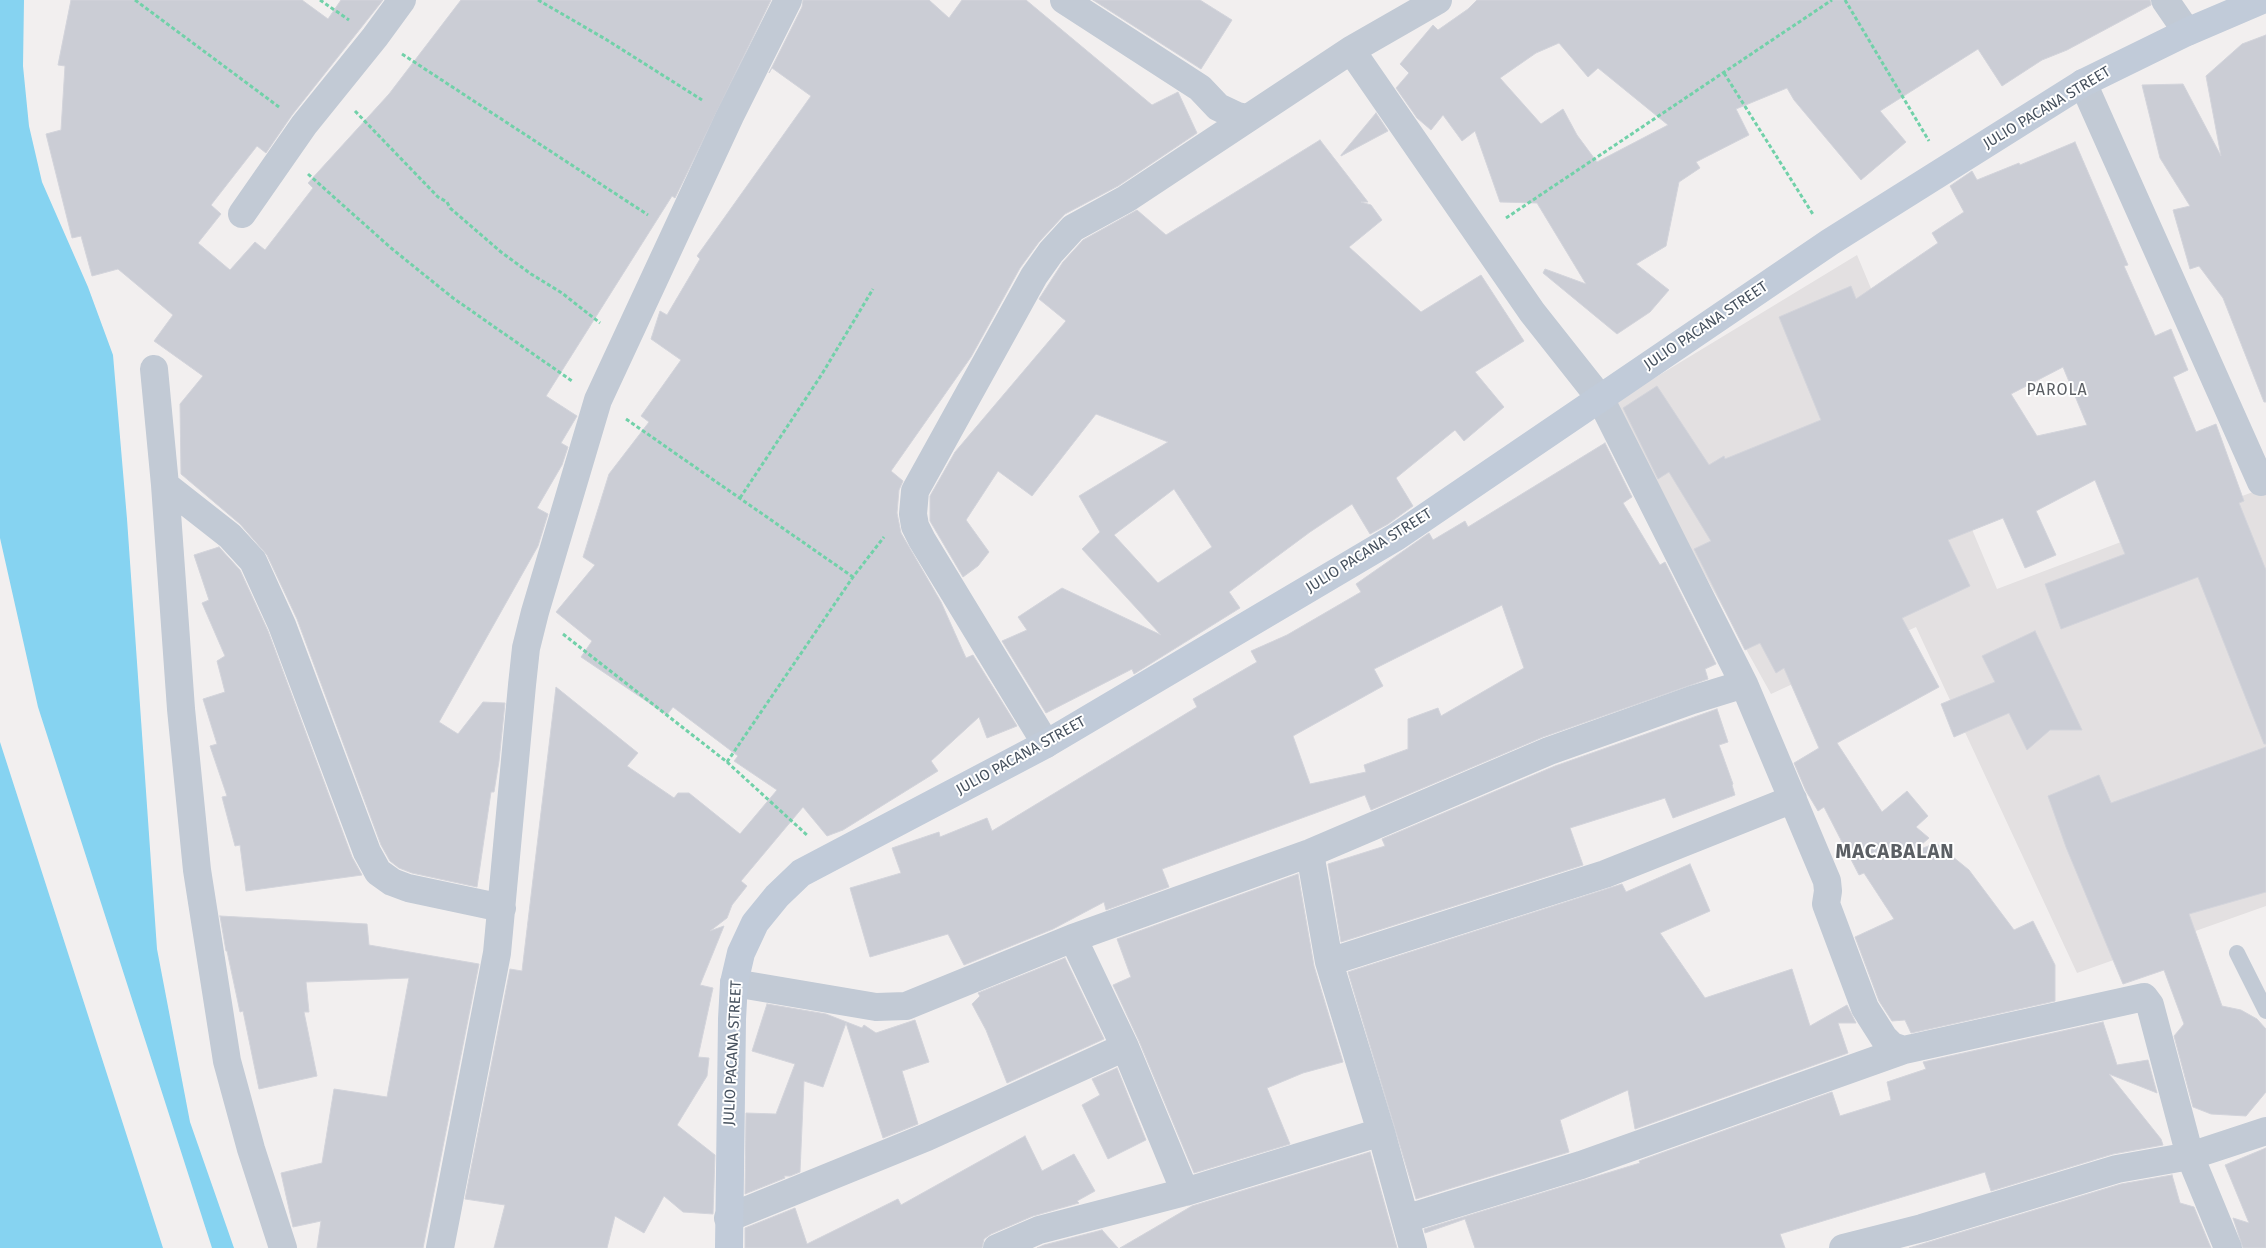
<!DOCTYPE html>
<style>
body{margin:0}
canvas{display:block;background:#f2efef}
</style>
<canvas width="2266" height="1248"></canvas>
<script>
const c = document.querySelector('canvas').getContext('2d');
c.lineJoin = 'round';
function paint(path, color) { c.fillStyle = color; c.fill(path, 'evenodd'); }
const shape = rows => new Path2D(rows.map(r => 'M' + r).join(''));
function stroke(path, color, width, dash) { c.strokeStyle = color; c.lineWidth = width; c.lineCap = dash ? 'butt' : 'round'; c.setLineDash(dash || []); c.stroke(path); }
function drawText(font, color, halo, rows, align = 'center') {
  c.font = font + ' "Fira Sans",sans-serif'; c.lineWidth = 4; c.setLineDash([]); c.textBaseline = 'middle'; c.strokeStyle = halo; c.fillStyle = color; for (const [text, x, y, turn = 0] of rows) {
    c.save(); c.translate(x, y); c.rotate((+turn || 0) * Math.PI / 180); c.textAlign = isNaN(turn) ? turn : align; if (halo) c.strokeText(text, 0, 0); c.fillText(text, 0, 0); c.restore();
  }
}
paint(shape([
 [1857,255,1997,589,2266,487,2266,906,2077,973,1916,627,1771,694,1610,405]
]), '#e3e0e1');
paint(shape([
 [0,0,24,0,23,66,29,126,42,182,88,287,113,355,127,519,157,949,190,1122,234,1248,0,1248]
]), '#86d3f1');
paint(shape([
 [0,538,38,707,212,1248,163,1248,0,742]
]), '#f2efef');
const building = shape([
 [71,0,302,0,328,19,341,0,383,0,292,115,266,153,257,146,211,205,221,214,198,243,230,270,255,242,265,250,313,188,308,183,389,94,461,0,771,0,675,198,672,196,546,396,577,416,561,443,568,447,562,465,537,508,548,514,538,546,439,722,458,734,483,702,505,703,499,761,494,792,491,792,477,887,412,873,399,868,390,861,381,845,297,619,267,555,240,524,181,474,180,404,203,376,154,341,173,315,118,269,92,276,81,236,72,238,46,134,61,130,65,66,58,65,71,0],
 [803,0,929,0,949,18,962,0,1026,0,1152,105,1178,92,1197,133,1118,186,1065,214,1039,242,1020,268,971,357,891,471,903,481,899,490,897,513,901,533,941,602,966,658,973,655,1017,726,987,738,979,717,931,761,938,771,843,830,827,836,803,807,741,881,747,886,732,905,727,918,710,931,724,926,700,985,713,988,698,1057,709,1058,707,1076,677,1125,715,1155,713,1214,683,1212,664,1196,644,1233,615,1216,607,1248,494,1248,505,1205,465,1199,510,969,522,971,556,687,638,753,627,766,674,798,678,793,689,793,740,834,777,790,734,761,738,756,673,707,667,715,581,657,592,641,556,612,595,565,583,557,609,474,649,422,641,416,681,360,651,339,660,311,667,315,700,259,697,256,811,96,772,68,769,73,802,7,803,0],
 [1093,0,1200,0,1232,20,1201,69,1093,0],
 [1477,0,2150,0,2151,5,2067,50,2042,60,2002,86,1978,49,1880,111,1906,142,1861,180,1794,100,1787,88,1736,109,1749,135,1696,162,1700,168,1679,182,1666,246,1636,264,1669,290,1650,312,1617,334,1543,273,1545,269,1586,284,1537,203,1500,202,1475,131,1462,141,1443,115,1431,130,1417,118,1396,88,1409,73,1400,64,1433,25,1438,30,1468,9,1477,0],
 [1559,43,1588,77,1598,68,1668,125,1597,162,1577,135,1563,109,1541,124,1500,78,1536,53,1559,43],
 [2266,35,2266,402,2264,402,2223,298,2199,266,2190,269,2173,210,2190,206,2160,158,2142,85,2183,84,2221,156,2206,76,2242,44,2266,35],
 [1376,113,1388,131,1341,156,1341,155,1376,113],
 [1320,140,1368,202,1361,202,1371,205,1382,220,1349,247,1421,312,1481,275,1524,341,1475,372,1504,407,1464,441,1455,430,1396,478,1413,506,1388,524,1370,534,1352,504,1310,532,1229,592,1240,608,1134,674,1132,669,1046,713,1002,641,1027,630,1018,617,1062,588,1161,635,1082,549,1100,532,1079,496,1168,442,1096,414,1032,496,998,471,966,520,989,552,978,566,963,577,930,521,930,496,955,452,1066,321,1039,299,1063,262,1083,240,1137,210,1166,235,1320,140],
 [1174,489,1212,547,1158,583,1114,535,1174,489],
 [2075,142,2128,265,2124,266,2155,336,2171,329,2188,370,2173,377,2196,432,2216,424,2244,501,2239,503,2266,570,2266,744,2264,744,2198,577,2061,629,2045,584,2125,554,2095,480,2036,511,2056,555,2025,568,2003,518,1948,540,1970,586,1902,618,1939,687,1837,743,1882,812,1907,791,1928,816,1916,827,1929,838,1913,852,1936,843,1969,870,2014,930,2033,921,2055,965,2055,1001,1911,1033,1905,1020,1892,1021,1879,1001,1855,937,1894,919,1864,873,1859,875,1824,807,1818,811,1806,791,1794,763,1819,748,1784,668,1776,673,1760,643,1745,650,1694,549,1711,541,1669,472,1658,479,1623,408,1657,386,1709,465,1724,456,1725,459,1821,420,1779,317,1851,286,1856,299,1938,243,1932,233,1964,212,1950,186,1972,171,1977,180,2019,163,2020,165,2075,142],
 [2063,367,2087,425,2037,436,2011,394,2063,367],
 [1605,443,1632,497,1623,503,1660,565,1665,562,1716,664,1705,669,1708,679,1543,737,1371,810,1365,795,1162,869,1169,887,1106,910,1104,902,1053,929,964,965,948,934,870,957,850,888,901,873,892,848,939,832,940,837,987,818,992,831,1197,707,1193,699,1257,662,1251,651,1287,635,1361,592,1356,584,1429,533,1433,540,1465,521,1468,527,1605,443],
 [1502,605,1524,668,1441,716,1438,708,1408,719,1408,749,1364,765,1366,772,1310,784,1293,736,1383,686,1374,669,1502,605],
 [219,547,240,570,268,631,352,857,362,875,246,891,240,845,235,846,222,797,227,796,210,746,217,744,203,699,225,692,217,661,225,656,202,603,209,600,194,555,219,547],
 [2035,631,2082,730,2050,730,2027,750,2009,713,1954,737,1941,704,1995,682,1982,656,2035,631],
 [1717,709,1728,742,1719,745,1733,784,1732,785,1735,795,1673,818,1665,798,1570,828,1583,865,1341,942,1328,864,1385,846,1382,839,1555,766,1717,709],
 [2266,747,2266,892,2189,914,2222,1006,2241,1010,2257,1019,2266,1029,2266,1092,2246,1116,2211,1114,2193,1107,2174,1036,2184,1024,2164,970,2123,984,2066,847,2048,796,2099,775,2111,803,2266,747],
 [1690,864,1710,911,1660,933,1705,998,1792,969,1810,1026,1847,1005,1856,1023,1838,1023,1848,1053,1635,1129,1628,1090,1560,1120,1569,1152,1416,1199,1348,972,1622,884,1626,892,1690,864],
 [1298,874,1314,966,1343,1062,1303,1073,1267,1088,1290,1144,1194,1173,1139,1041,1113,985,1131,977,1117,939,1298,874],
 [220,916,367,924,369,945,479,964,423,1248,317,1248,321,1221,293,1227,281,1173,322,1163,334,1089,387,1097,409,978,306,982,309,1012,304,1012,317,1076,259,1089,243,1011,240,1012,227,951,226,951,220,916],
 [1065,958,1104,1039,1007,1083,986,1030,972,1004,980,996,978,993,1065,958],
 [767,1004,826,1014,862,1028,864,1025,876,1033,915,1020,929,1062,902,1071,918,1124,883,1138,846,1023,823,1087,804,1081,800,1172,790,1176,784,1176,785,1178,745,1194,746,1113,776,1114,795,1064,752,1051,767,1004],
 [2103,1022,2117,1065,2148,1060,2157,1093,2109,1074,2161,1139,2163,1145,2113,1154,1991,1191,1985,1172,1780,1234,1785,1248,1475,1248,1465,1219,1425,1233,1424,1229,1640,1163,1639,1161,1832,1092,1840,1116,1891,1100,1887,1082,1926,1069,1923,1062,2103,1022],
 [1117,1068,1146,1140,1108,1159,1082,1105,1100,1095,1092,1079,1117,1068],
 [1025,1136,1042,1171,1074,1154,1095,1191,1077,1201,1079,1203,1033,1216,991,1234,984,1239,982,1248,745,1248,745,1228,795,1208,807,1244,898,1199,901,1205,1025,1136],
 [2266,1148,2266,1248,2243,1248,2233,1218,2249,1223,2225,1165,2266,1148],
 [1370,1152,1397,1248,1120,1248,1192,1206,1370,1152],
 [2172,1175,2180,1203,2194,1207,2211,1248,1909,1248,2121,1184,2172,1175],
 [1102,1230,1118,1248,1037,1248,1044,1245,1102,1230]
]);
paint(building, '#cbcdd5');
stroke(building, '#d3d4db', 1);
stroke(shape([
 [135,0,279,107],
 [320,0,349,20],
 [538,0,607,40,702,100],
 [1845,0,1929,141],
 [402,54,648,215],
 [1724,73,1814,216],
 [355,111,438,197,447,202,450,208,501,252,531,274,562,293,600,323],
 [308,174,391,248,453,298,572,381],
 [1506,218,1832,0],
 [626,419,853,577],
 [740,498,822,374,873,289],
 [563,634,727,762,807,835],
 [727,762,853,577,884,537]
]), '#71d1a9', 3, [4, 2.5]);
stroke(shape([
 [2237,953,2266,1011]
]), '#c2cad5', 16);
stroke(shape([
 [1064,0,1200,88,1218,107,1237,116,1247,118],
 [2165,0,2187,32],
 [1351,50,1532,312,1600,398,1744,684,1827,881,1828,891,1826,904,1865,1008,1884,1038,1892,1046,1904,1050,2144,997,2150,1005,2190,1156,2228,1248],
 [2083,83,2261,482],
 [242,214,304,125,375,37,402,0],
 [154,369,165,485,181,709,197,870,227,1061,251,1149,283,1248],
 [165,485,230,536,253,561,282,625,367,852,378,872,392,882,408,888,502,908],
 [1046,744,922,540,915,526,913,514,915,491,1034,276,1051,252,1073,228,1126,199,1351,50,1438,0],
 [1310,853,1329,962,1381,1132,1413,1248],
 [1329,962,1605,874,1793,799],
 [734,983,876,1007,906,1006,1073,938],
 [1185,1192,1125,1047,1073,938,1310,853,1549,751,1692,700,1744,684],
 [728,1218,927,1137,1125,1047],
 [1405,1219,1581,1165,1904,1050],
 [440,1248,497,953,522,685,526,648,535,612,598,400,730,116,788,0],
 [997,1248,1039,1230,1185,1192,1381,1132],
 [1843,1248,1922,1228,2117,1169,2190,1156,2266,1131]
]), '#c2cad5', 28);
stroke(shape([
 [729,1248,732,1019,734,983,741,953,755,923,777,896,801,873,1046,744,1396,537,1830,242,2083,83,2187,32,2262,0]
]), '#c1cbd9', 28);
drawText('15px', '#46515e', '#fff', [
 ["JULIO PACANA STREET",2047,108,-31],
 ["JULIO PACANA STREET",1706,326,-34],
 ["JULIO PACANA STREET",1369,551,-32],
 ["JULIO PACANA STREET",1021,756,-29],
 ["JULIO PACANA STREET",733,1053,-87]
]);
c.letterSpacing = '1px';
drawText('16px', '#5b5f64', '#fff', [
 ["PAROLA",2057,391]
]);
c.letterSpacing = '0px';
c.letterSpacing = '1px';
drawText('bold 20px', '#5b5f64', '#fff', [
 ["MACABALAN",1895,852]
]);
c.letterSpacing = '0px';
</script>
